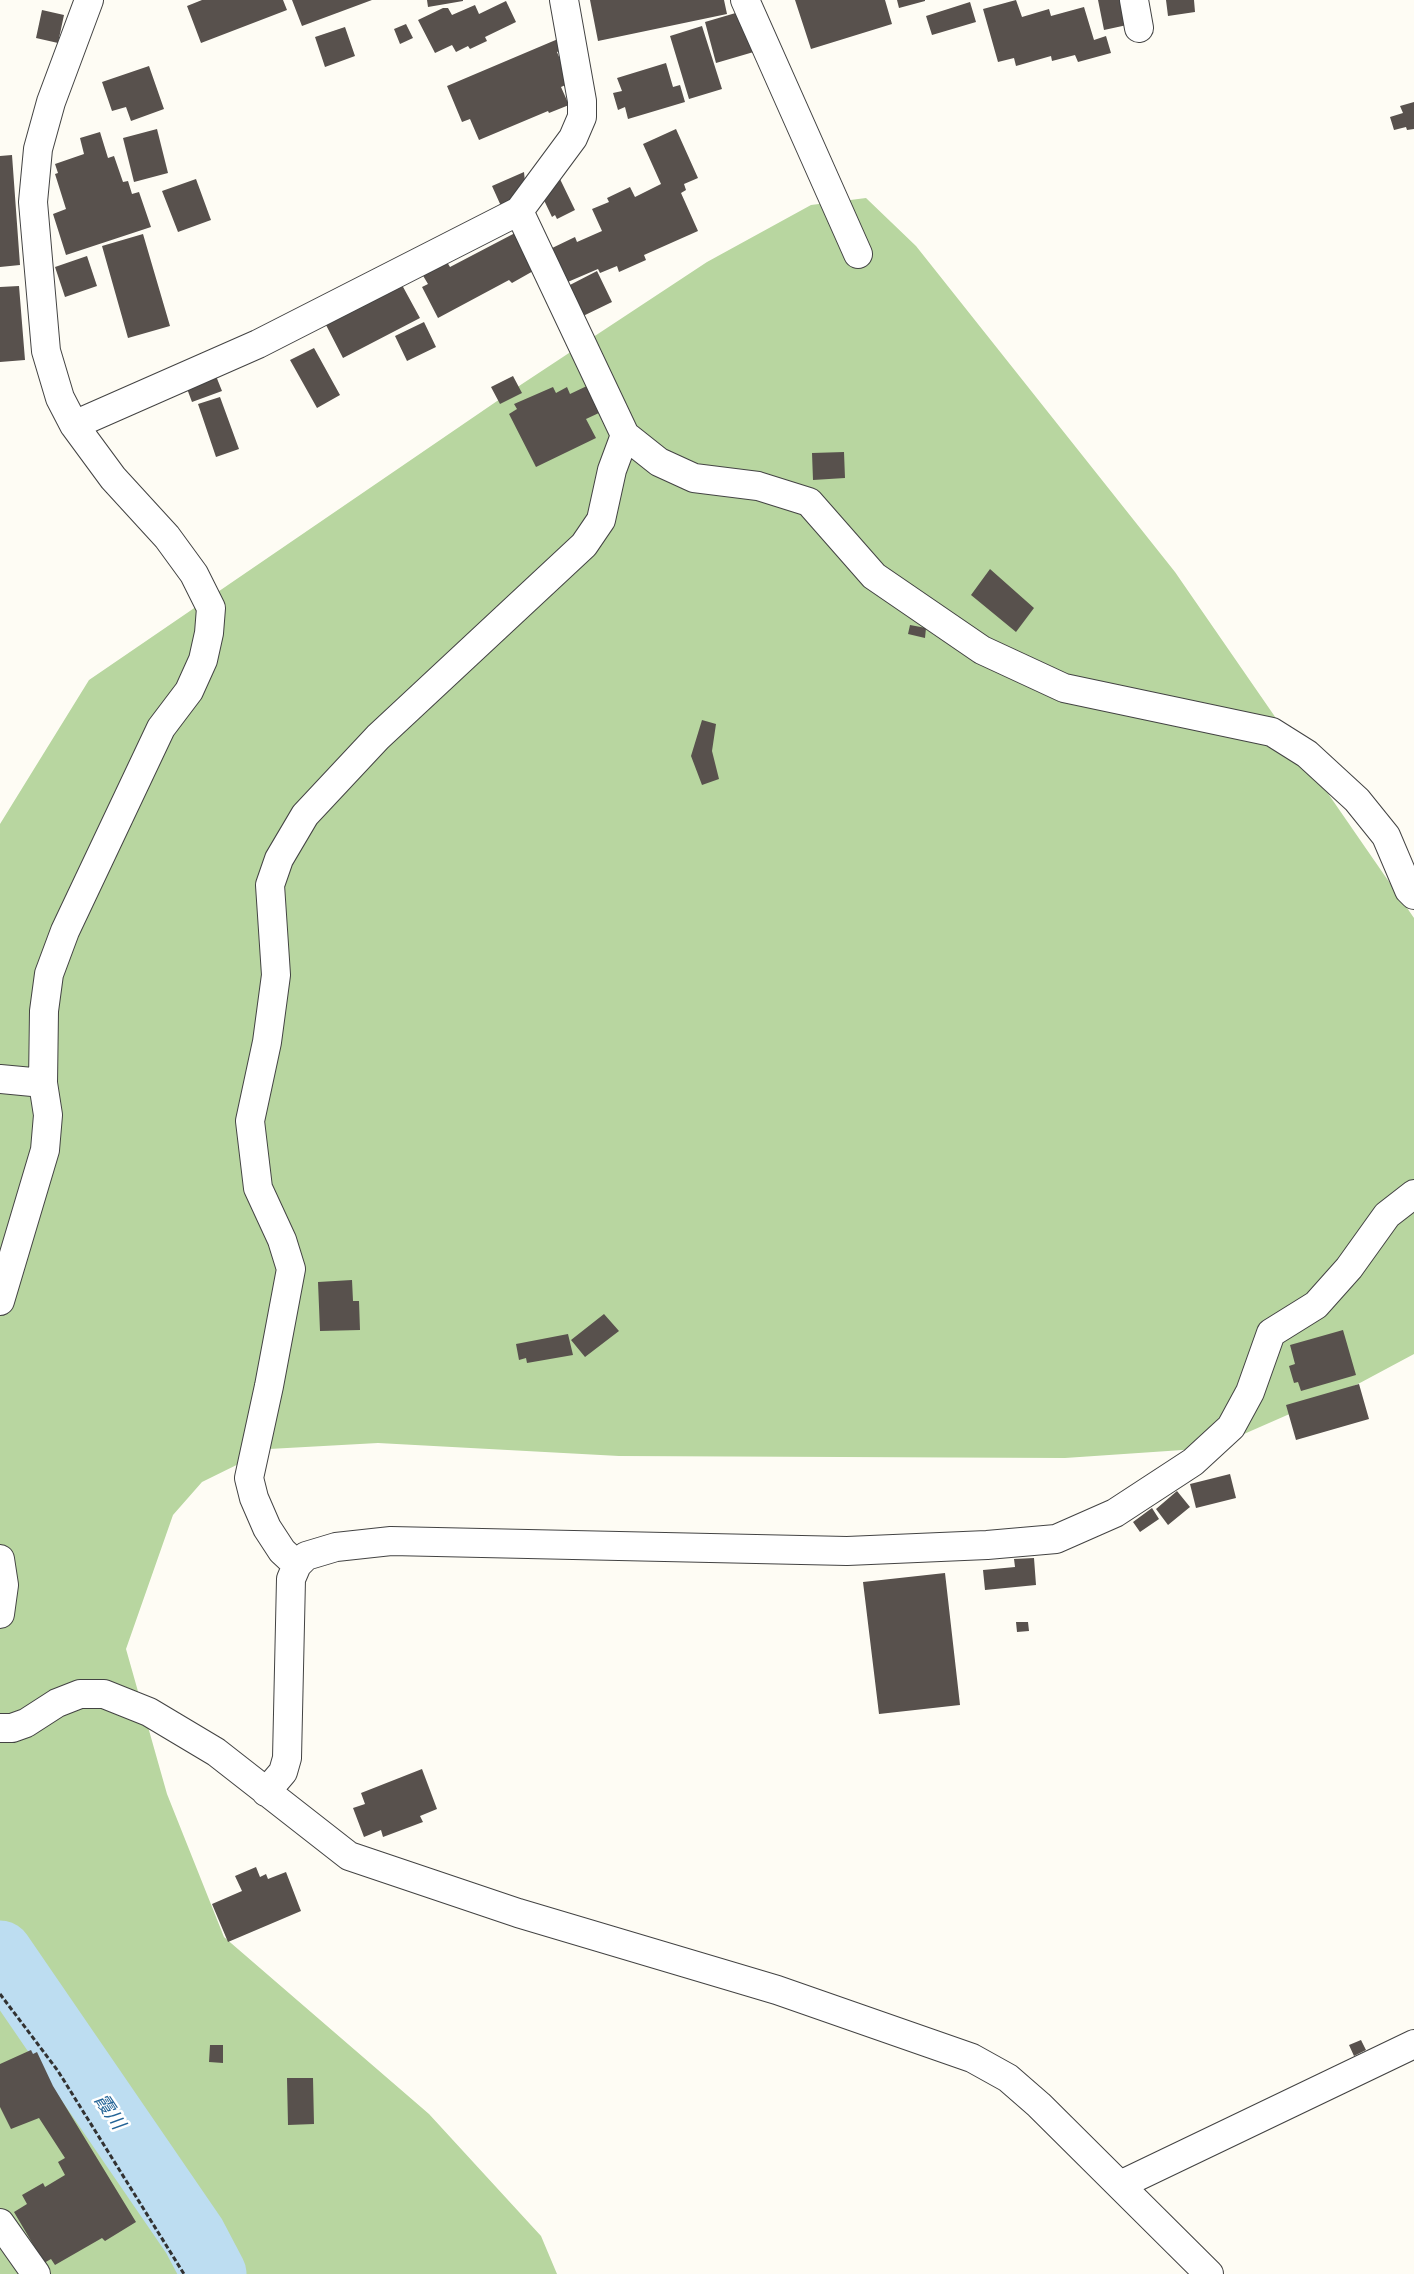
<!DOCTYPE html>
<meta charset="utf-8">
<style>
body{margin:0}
canvas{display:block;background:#fefcf4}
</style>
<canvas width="1414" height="2274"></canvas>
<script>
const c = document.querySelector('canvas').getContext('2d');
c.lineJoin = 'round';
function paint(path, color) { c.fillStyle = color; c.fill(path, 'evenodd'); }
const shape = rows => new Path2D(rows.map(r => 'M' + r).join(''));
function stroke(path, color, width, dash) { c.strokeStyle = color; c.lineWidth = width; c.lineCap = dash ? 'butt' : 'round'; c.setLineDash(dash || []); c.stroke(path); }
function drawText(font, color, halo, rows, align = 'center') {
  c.font = font + ' "Libre Baskerville","Noto Sans JP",serif'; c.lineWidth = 5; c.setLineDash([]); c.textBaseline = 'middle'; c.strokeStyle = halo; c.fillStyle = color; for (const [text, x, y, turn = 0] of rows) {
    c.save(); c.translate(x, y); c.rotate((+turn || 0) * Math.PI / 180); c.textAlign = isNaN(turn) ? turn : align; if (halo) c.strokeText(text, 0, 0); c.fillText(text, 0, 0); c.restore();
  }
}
paint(shape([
 [866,198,916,246,1175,572,1414,918,1414,1354,1358,1384,1212,1448,1065,1458,619,1456,378,1443,269,1449,202,1482,173,1515,126,1649,167,1794,224,1937,429,2114,541,2236,557,2274,0,2274,0,824,89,680,522,384,707,262,811,205]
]), '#b8d6a0');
stroke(shape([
 [0,1953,194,2236,214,2274]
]), '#bdddf1', 65);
paint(shape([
 [202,0,283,0,287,10,201,43,187,6],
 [292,0,372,0,302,26],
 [427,0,463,0,463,1,428,7],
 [590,0,724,0,727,14,598,41],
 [795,0,885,0,892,24,811,49],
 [897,0,925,0,925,1,899,8],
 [1016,0,1022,17,1049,9,1051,16,1084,7,1094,40,1106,36,1111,53,1078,62,1075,55,1052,61,1051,56,1016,66,1014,58,998,62,983,9],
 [1098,0,1123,0,1127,25,1104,30],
 [1166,0,1194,0,1195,12,1168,16],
 [506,1,516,22,485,37,487,41,470,49,468,46,456,52,452,45,435,53,418,20,443,8,448,8,452,15,475,5,479,14],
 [970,2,976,22,932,35,926,16],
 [42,10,64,15,58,43,36,38],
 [739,12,757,51,716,63,705,22],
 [406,24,413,38,400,44,394,29],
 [702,26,722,89,689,99,670,36],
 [345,27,355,56,325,67,315,37],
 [558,39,562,50,557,52,570,83,561,87,569,105,549,113,548,111,479,140,470,119,462,122,447,86],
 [666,63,673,87,680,85,685,102,628,119,625,107,618,110,613,93,622,91,617,78],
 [149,66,164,109,131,121,126,107,112,111,102,82],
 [1414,102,1414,129,1407,130,1406,127,1394,130,1390,117,1403,113,1400,106],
 [157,129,168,173,134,182,123,138],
 [676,129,698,178,684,184,686,190,681,193,698,231,644,255,646,260,619,272,617,266,600,273,598,269,563,284,548,250,575,237,577,242,602,231,592,209,609,202,607,198,630,187,635,197,661,184,643,144],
 [100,132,108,158,114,156,123,182,128,181,132,194,139,192,151,227,66,255,53,214,66,209,55,174,58,173,55,164,84,154,80,138],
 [12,155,20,265,0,267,0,156],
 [524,172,525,182,514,200,501,206,492,186],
 [196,179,211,220,178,232,162,191],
 [560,179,575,210,557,219,555,215,552,217,542,196,551,192,548,186],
 [515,233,535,270,512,283,509,280,438,318,422,287,428,284,422,274,447,262,450,267],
 [143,234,170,326,128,338,102,246],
 [87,256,97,286,65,297,55,267],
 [597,271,612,302,581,317,566,287],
 [402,285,420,318,343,358,326,325],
 [19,286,25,360,0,362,0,287],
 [424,322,436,347,407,361,395,336],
 [314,348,340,395,317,408,290,360],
 [216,376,222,391,192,402,186,386],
 [513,376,522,393,500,404,491,387],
 [589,385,601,412,586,419,596,438,536,467,509,414,517,409,514,404,553,387,556,393,567,387,570,394],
 [220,397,239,449,216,457,198,404],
 [844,452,845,478,813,480,812,453],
 [990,569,1034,608,1016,632,971,595],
 [910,625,926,628,925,638,908,634],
 [702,720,716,724,712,751,719,779,702,785,691,756],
 [352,1280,353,1301,359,1301,360,1330,320,1331,318,1282],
 [604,1314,619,1331,585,1357,571,1340],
 [1343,1330,1356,1375,1301,1391,1298,1382,1294,1383,1289,1366,1295,1364,1290,1345],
 [568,1334,573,1355,527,1363,526,1358,519,1360,516,1344],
 [1359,1384,1369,1419,1296,1440,1286,1405],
 [1230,1474,1236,1498,1196,1508,1190,1484],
 [1177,1491,1190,1507,1168,1525,1156,1509],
 [1152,1508,1159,1519,1140,1532,1133,1522],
 [1034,1558,1036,1585,985,1590,983,1570,1015,1567,1014,1559],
 [945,1573,960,1705,879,1714,863,1582],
 [1016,1622,1028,1622,1029,1631,1017,1632],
 [422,1769,437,1809,420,1816,423,1822,383,1837,381,1830,364,1837,353,1808,365,1804,361,1793],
 [256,1867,260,1877,266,1874,268,1879,286,1872,301,1911,228,1942,212,1904,242,1891,235,1876],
 [1361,2040,1366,2050,1354,2056,1349,2045],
 [210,2045,223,2045,223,2063,209,2062],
 [31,2050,33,2054,37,2052,53,2086,136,2222,105,2241,102,2238,55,2265,51,2259,44,2263,14,2212,27,2204,22,2195,43,2183,45,2187,65,2175,58,2162,65,2158,39,2118,11,2129,0,2107,0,2064],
 [287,2078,313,2078,314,2124,288,2125]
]), '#58514d');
const minor = shape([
 [745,0,858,254],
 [1134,0,1139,28],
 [519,211,625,435,659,462,694,478,758,486,809,502,874,576,982,650,1064,688,1272,732,1307,754,1357,800,1386,836,1409,890,1414,895],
 [74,425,258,344,519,211,573,138,582,117,582,101,564,0],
 [0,1079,43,1083],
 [0,1301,45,1150,48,1115,43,1083,44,1011,49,974,65,931,161,728,189,691,203,660,209,633,211,608,194,574,167,537,113,478,74,425,60,398,46,351,33,202,38,149,51,102,89,0],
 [0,1559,4,1585,0,1614],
 [297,1565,282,1551,267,1528,254,1498,249,1478,269,1386,291,1269,282,1240,258,1188,250,1121,267,1042,276,975,270,885,279,859,305,815,378,737,584,545,601,520,612,470,625,435],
 [0,1728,12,1728,26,1723,57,1703,80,1694,104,1694,149,1712,216,1752,349,1856,518,1913,777,1990,972,2058,1008,2078,1039,2105,1209,2274],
 [266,1792,283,1772,287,1758,291,1579,297,1565,306,1556,336,1547,391,1541,847,1551,987,1545,1056,1539,1115,1513,1193,1462,1231,1427,1250,1392,1271,1333,1316,1305,1349,1268,1387,1215,1414,1194],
 [1120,2185,1414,2044],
 [0,2223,36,2274]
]);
stroke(minor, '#434343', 30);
stroke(shape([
 [0,1994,58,2071,184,2274]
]), '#323232', 3, [5, 2.5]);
stroke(minor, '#fff', 28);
drawText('italic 19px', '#246497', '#fff', [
 ["霞川",109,2112,56]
]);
</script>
